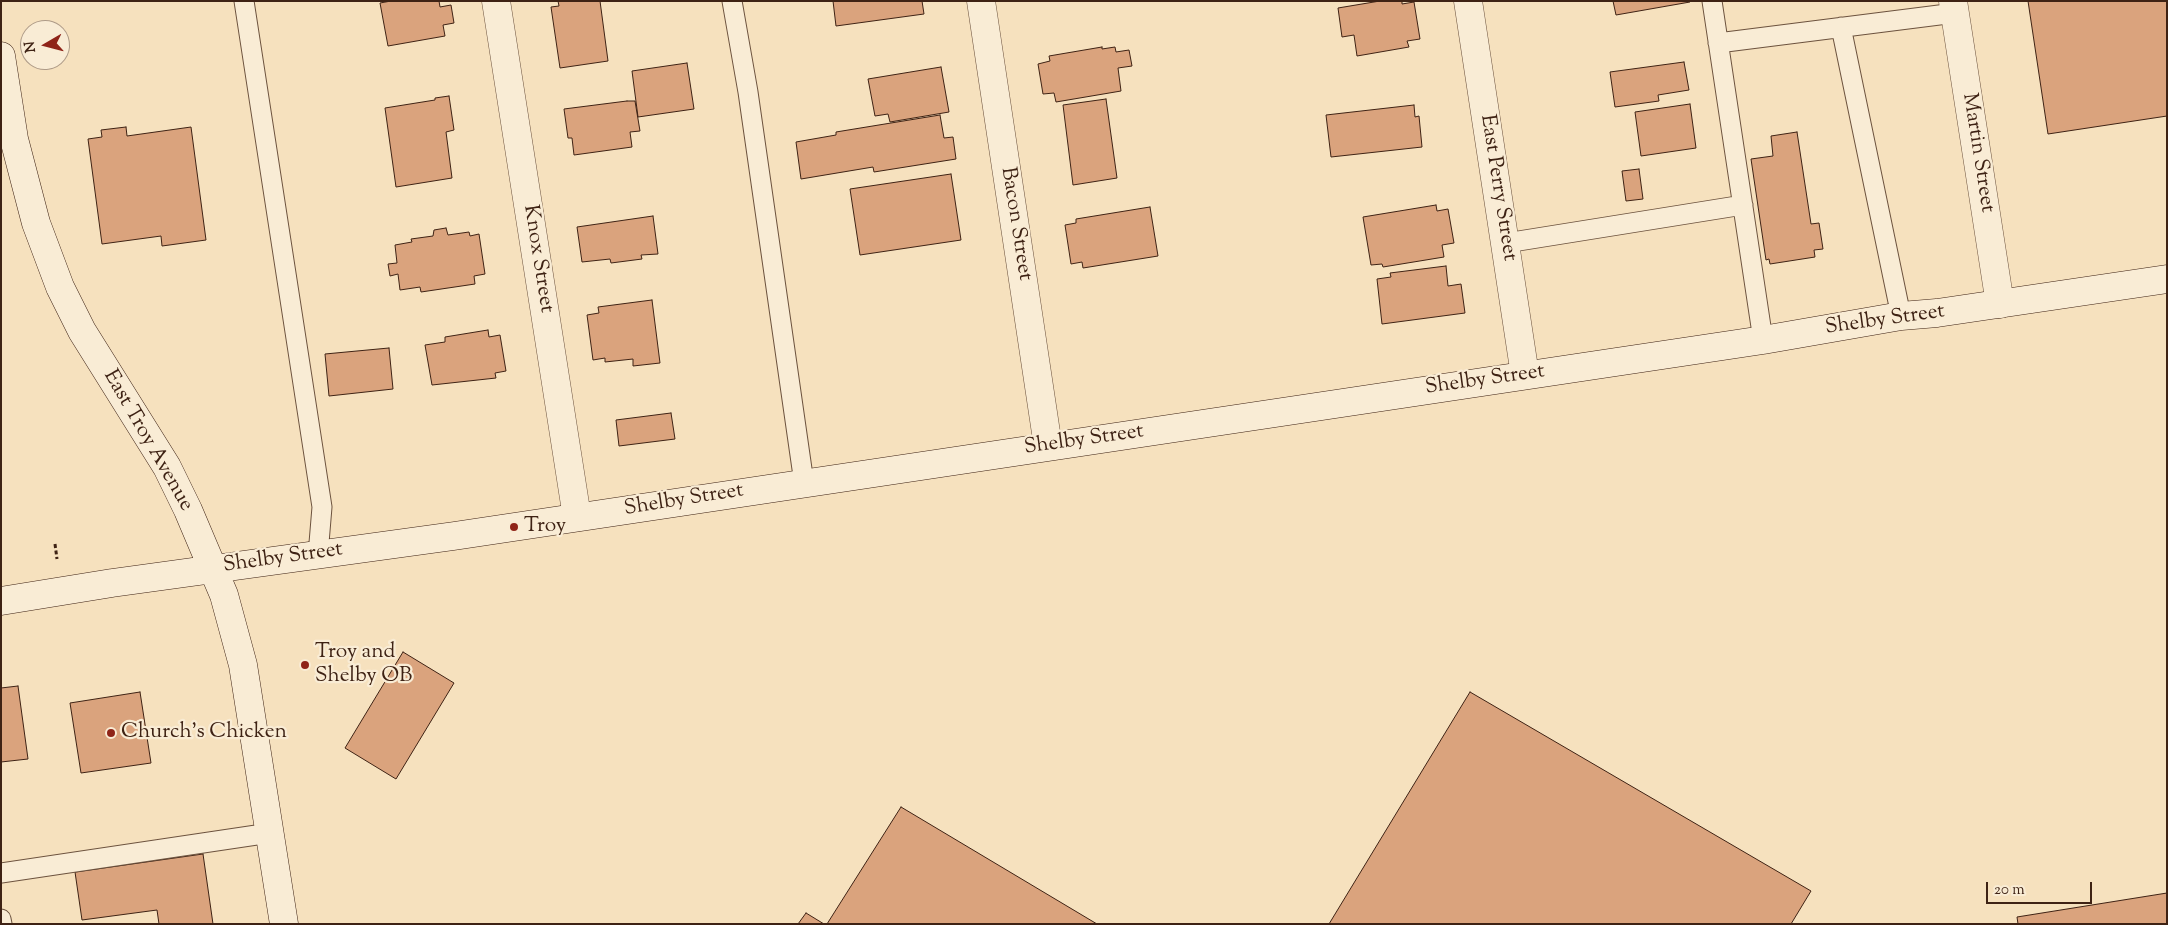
<!DOCTYPE html>
<style>
body{margin:0}
#map{position:relative;width:2168px;height:925px;overflow:hidden;background:#f6e1be;font-family:"Sorts Mill Goudy",serif}
canvas{display:block}
.frame{position:absolute;inset:0;border:2px solid #3e2214;pointer-events:none}
.north{position:absolute;left:20px;top:20px;width:50px;height:50px;box-sizing:border-box;background:#f9ecd5;border:1px solid #ae9b88;border-radius:50%;rotate:262deg;font-size:14px;font-weight:700;line-height:20px;text-align:center;color:#3e2214}
.north::after{content:'';display:block;margin:auto;width:18px;height:22px;background:#8f2418;clip-path:polygon(50% 0,100% 100%,50% 72%,0 100%)}
.scale{position:absolute;left:1986px;top:882px;width:106px;height:22px;box-sizing:border-box;border:2px solid #3e2214;border-top:0;padding-left:6px;font-size:15px;line-height:18px;white-space:nowrap;color:#3e2214;-webkit-text-stroke:4px #f9ecd5;paint-order:stroke}
</style>
<div id="map">
<canvas width="2168" height="925"></canvas>
<div class="frame"></div>
<div class="north">N</div>
<div class="scale">20 m</div>
</div>
<script>
const c = document.querySelector('canvas').getContext('2d');
c.lineJoin = 'round';
function paint(path, color) { c.fillStyle = color; c.fill(path, 'evenodd'); }
const shape = rows => new Path2D(rows.map(r => 'M' + r).join(''));
function stroke(path, color, width, dash) { c.strokeStyle = color; c.lineWidth = width; c.lineCap = dash ? 'butt' : 'round'; c.setLineDash(dash || []); c.stroke(path); }
function drawText(font, color, halo, rows, align = 'center') {
  c.font = font + ' "Sorts Mill Goudy",serif'; c.lineWidth = 4.5; c.setLineDash([]); c.textBaseline = 'middle'; c.strokeStyle = halo; c.fillStyle = color; for (const [text, x, y, turn = 0] of rows) {
    c.save(); c.translate(x, y); c.rotate((+turn || 0) * Math.PI / 180); c.textAlign = isNaN(turn) ? turn : align; if (halo) c.strokeText(text, 0, 0); c.fillText(text, 0, 0); c.restore();
  }
}
const building = shape([
 [391,1,439,1,440,7,451,5,454,23,443,25,445,36,388,46,380,3,391,1],
 [558,1,600,1,608,61,560,68,551,7,559,6,558,1],
 [833,1,922,1,924,14,836,26,833,1],
 [1380,1,1402,1,1402,4,1414,2,1420,39,1407,41,1409,47,1357,56,1354,35,1342,37,1338,8,1380,1],
 [1613,1,1690,1,1690,2,1616,15,1613,1],
 [2028,1,2167,1,2167,116,2048,134,2028,1],
 [1102,47,1102,49,1115,47,1116,52,1129,50,1132,66,1118,68,1121,91,1056,102,1054,93,1043,94,1038,64,1050,61,1049,56,1102,47],
 [1684,62,1689,90,1658,95,1659,101,1615,107,1610,72,1684,62],
 [687,63,694,109,638,117,632,71,687,63],
 [941,67,949,112,890,122,888,114,875,116,868,79,941,67],
 [449,96,454,130,446,132,452,178,396,187,385,108,435,100,435,98,449,96],
 [1106,99,1117,178,1073,185,1063,105,1106,99],
 [627,101,635,101,640,131,630,132,632,147,574,155,572,138,568,138,564,109,627,101],
 [1690,104,1696,148,1641,156,1635,112,1690,104],
 [1414,105,1415,117,1419,116,1422,147,1331,157,1326,115,1414,105],
 [940,115,944,138,953,137,956,159,874,172,873,167,801,179,796,142,836,135,836,132,940,115],
 [126,127,127,136,191,127,206,240,162,246,161,236,102,244,88,139,102,137,101,130,126,127],
 [1797,132,1811,224,1819,223,1823,249,1814,250,1815,257,1770,264,1769,259,1766,260,1751,159,1773,156,1771,136,1797,132],
 [1639,169,1643,199,1626,201,1622,171,1639,169],
 [951,174,961,240,860,255,850,189,951,174],
 [1436,205,1437,211,1448,209,1454,243,1442,245,1444,257,1383,267,1382,264,1371,265,1363,217,1436,205],
 [1150,207,1158,256,1083,268,1082,262,1071,264,1065,225,1076,223,1076,219,1150,207],
 [653,216,658,254,641,255,642,259,611,263,610,259,582,262,577,227,653,216],
 [446,228,448,235,469,232,470,236,479,234,485,274,474,276,475,284,421,292,420,287,400,290,398,274,390,276,388,264,397,263,395,245,412,242,411,239,433,236,434,230,446,228],
 [1446,266,1448,286,1461,284,1465,313,1382,324,1377,279,1391,277,1390,273,1446,266],
 [652,300,660,363,633,366,633,359,605,362,605,358,593,360,587,315,599,313,598,307,652,300],
 [488,330,489,337,500,335,506,371,495,373,496,378,432,385,425,345,445,342,445,337,488,330],
 [389,348,393,389,329,396,325,354,389,348],
 [671,413,675,439,619,446,616,420,671,413],
 [403,652,454,683,396,779,345,748,403,652],
 [18,686,28,759,1,762,1,688,18,686],
 [140,692,151,763,81,773,70,703,140,692],
 [1470,692,1811,891,1791,924,1329,924,1470,692],
 [901,807,1097,924,827,924,901,807],
 [203,854,213,924,159,924,157,910,82,920,75,872,203,854],
 [2167,893,2167,924,2018,924,2017,917,2167,893],
 [806,913,824,924,798,924,806,913]
]);
paint(building, '#daa37d');
stroke(building, '#3e2214', 1);
const lane = shape([
 [244,1,322,507,318,555],
 [732,1,748,92,804,483],
 [1712,1,1763,340],
 [1841,27,1901,316],
 [1718,43,1955,13],
 [1506,243,1743,205],
 [1,873,270,833],
 [1,919,2,924]
]);
const street = shape([
 [496,1,577,517],
 [981,1,1048,446],
 [1468,1,1525,375],
 [1953,1,2000,304]
]);
const secondary = shape([
 [1,56,14,139,36,223,60,287,82,331,167,467,188,510,224,595,243,665,284,924],
 [1,601,112,583,454,536,1763,340,1901,316,1937,313,2167,279]
]);
stroke(lane, '#6c523e', 21);
stroke(street, '#6c523e', 29);
stroke(secondary, '#3e2214', 29);
stroke(shape([
 [55,544,57,559]
]), '#3e2214', 3, [4, 2.5]);
stroke(lane, '#f9ecd5', 19);
stroke(street, '#f9ecd5', 28);
stroke(secondary, '#f9ecd5', 28);
for (const [x, y, r, color] of [
 [514,527,5,"#8f2418"],
 [305,665,5,"#8f2418"],
 [111,733,5,"#8f2418"]
]) { const dot = new Path2D(); dot.arc(x, y, r, 0, 2 * Math.PI); c.fillStyle = color; c.fill(dot); stroke(dot, '#f9ecd5', 2); }
drawText('21px', '#3e2214', '#f9ecd5', [
 ["Martin Street",1977,153,81],
 ["East Perry Street",1497,188,81],
 ["Bacon Street",1015,224,81],
 ["Knox Street",537,259,81],
 ["Shelby Street",1885,321,-8],
 ["Shelby Street",1485,381,-8],
 ["East Troy Avenue",147,441,60],
 ["Shelby Street",1084,441,-8],
 ["Shelby Street",684,501,-9],
 ["Shelby Street",283,559,-8]
]);
drawText('21px', '#3e2214', '#f9ecd5', [
 ["Troy",524,527],
 ["Troy and",315,653],
 ["Shelby OB",315,677],
 ["Church's Chicken",121,733]
], 'left');
</script>
